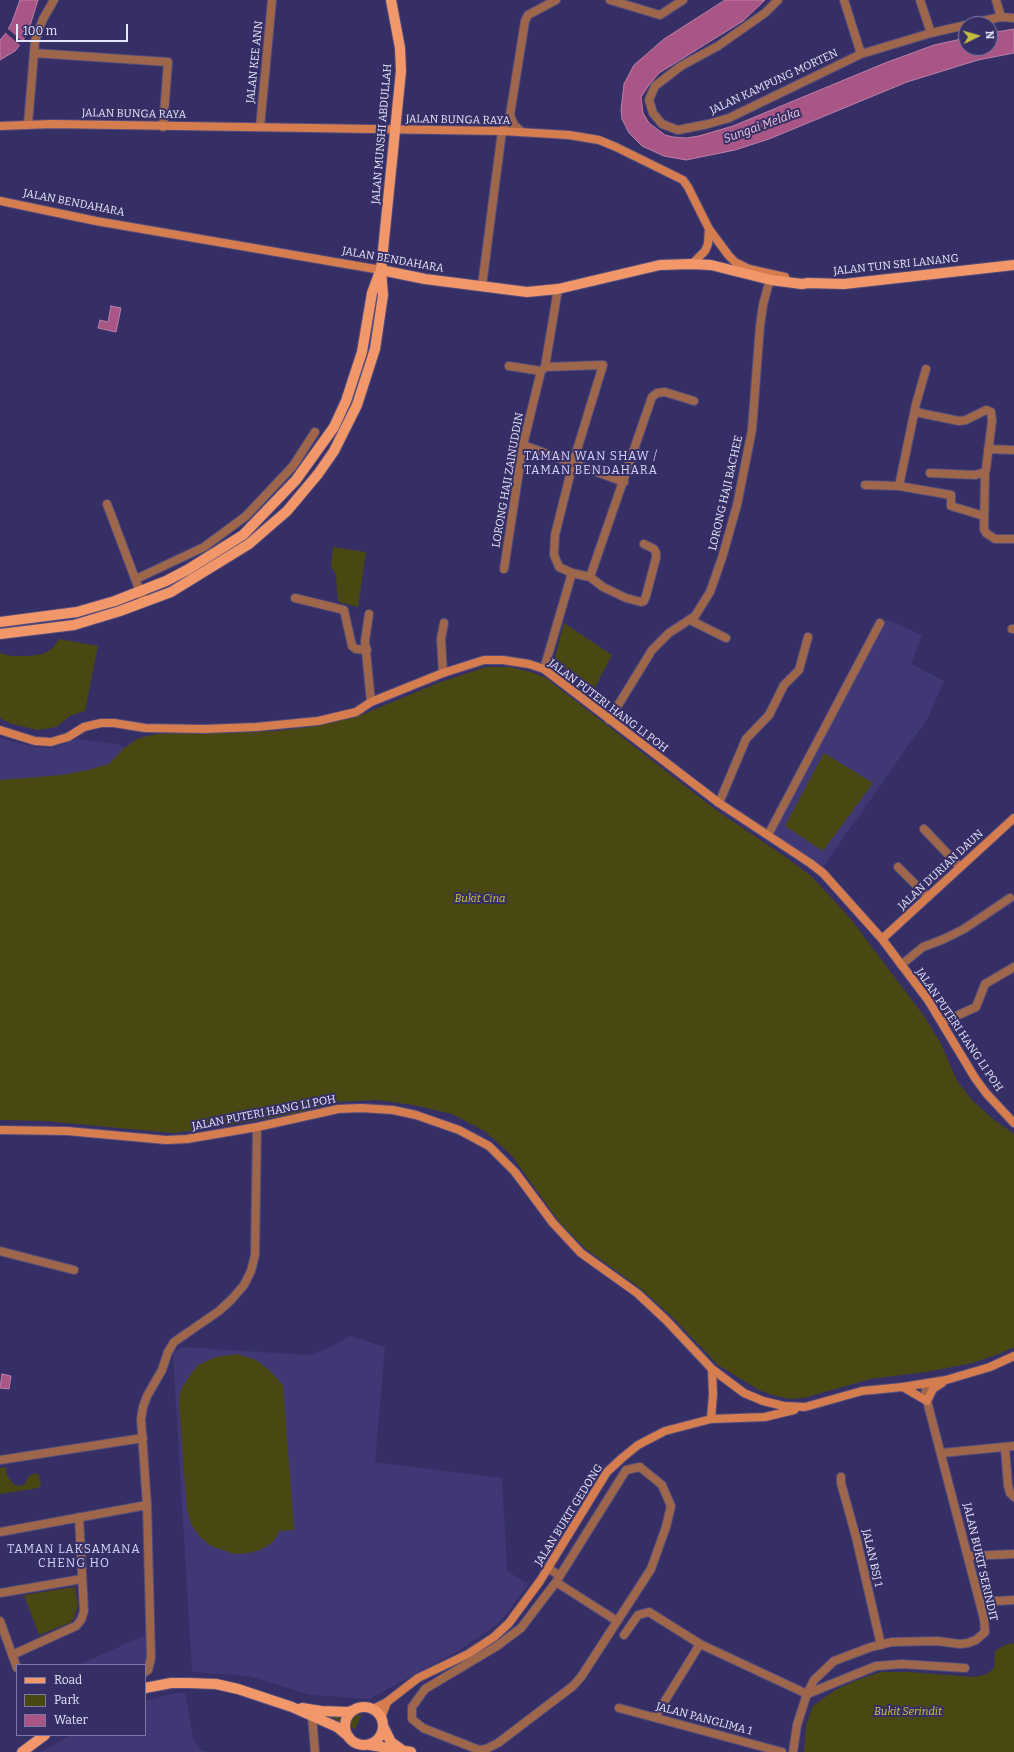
<!DOCTYPE html>
<style>
body{margin:0}
#map{position:relative;width:1014px;height:1752px;overflow:hidden;background:#362f65;font-family:Bitter,serif}
canvas{display:block}
.legend{position:absolute;left:16px;top:1664px;width:130px;height:72px;box-sizing:border-box;background:#362f65;border:1px solid #7c78a1;margin:0;padding:5px 7px;list-style:none;font-size:12px;color:#e6e6fa}
.legend li{display:flex;align-items:center;gap:8px;height:20px}
.legend b{width:20px;border:1px solid #7c78a1}
.north{position:absolute;left:958px;top:16px;width:40px;height:40px;box-sizing:border-box;background:#362f65;border:1px solid #7c78a1;border-radius:50%;rotate:85deg;font-size:11px;font-weight:700;line-height:16px;text-align:center;color:#e6e6fa}
.north::after{content:'';display:block;margin:auto;width:14px;height:18px;background:#c3bd3e;clip-path:polygon(50% 0,100% 100%,50% 72%,0 100%)}
.scale{position:absolute;left:16px;top:24px;width:112px;height:18px;box-sizing:border-box;border:2px solid #e6e6fa;border-top:0;padding-left:5px;font-size:12px;line-height:14px;white-space:nowrap;color:#e6e6fa;-webkit-text-stroke:3px #362f65;paint-order:stroke}
</style>
<div id="map">
<canvas width="1014" height="1752"></canvas>
<ul class="legend">
<li><b style="height:5px;background:#f2976a"></b>Road</li>
<li><b style="height:11px;background:#4a4812"></b>Park</li>
<li><b style="height:11px;background:#a95585"></b>Water</li>
</ul>
<div class="north">N</div>
<div class="scale">100 m</div>
</div>
<script>
const c = document.querySelector('canvas').getContext('2d');
c.lineJoin = 'round';
function paint(path, color) { c.fillStyle = color; c.fill(path, 'evenodd'); }
const shape = rows => new Path2D(rows.map(r => 'M' + r).join(''));
function stroke(path, color, width, dash) { c.strokeStyle = color; c.lineWidth = width; c.lineCap = dash ? 'butt' : 'round'; c.setLineDash(dash || []); c.stroke(path); }
function drawText(font, color, halo, rows, align = 'center') {
  c.font = font + ' Bitter,serif'; c.lineWidth = 4; c.setLineDash([]); c.textBaseline = 'middle'; c.strokeStyle = halo; c.fillStyle = color; for (const [text, x, y, turn = 0] of rows) {
    c.save(); c.translate(x, y); c.rotate((+turn || 0) * Math.PI / 180); c.textAlign = isNaN(turn) ? turn : align; if (halo) c.strokeText(text, 0, 0); c.fillText(text, 0, 0); c.restore();
  }
}
paint(shape([
 [886,619,922,635,911,664,944,681,929,716,823,867,774,834],
 [0,738,38,748,54,748,76,739,119,744,127,750,115,769,56,781,0,781],
 [350,1336,385,1347,375,1462,502,1478,507,1571,529,1584,499,1623,460,1650,369,1699,310,1695,249,1676,192,1672,173,1353,182,1347,307,1355,325,1350],
 [148,1634,148,1658,145,1667,145,1665,78,1665],
 [175,1693,185,1693,193,1737,200,1750,208,1752,41,1752,71,1735,145,1735,145,1701]
]), '#3f3874');
paint(shape([
 [333,547,366,552,358,607,339,602,337,593,336,574,331,567],
 [564,623,612,655,594,689,554,661],
 [59,639,98,646,85,711,70,716,56,727,38,730,12,724,0,718,0,653,11,656,29,656,43,654,53,648],
 [486,667,510,667,531,672,546,678,716,810,787,858,811,876,850,918,924,1016,940,1042,957,1081,973,1101,994,1120,1014,1134,1014,1347,999,1354,972,1363,926,1372,870,1379,804,1398,791,1399,775,1396,759,1390,718,1365,671,1316,640,1288,586,1249,560,1223,512,1156,486,1132,452,1114,413,1105,377,1100,338,1102,293,1114,206,1129,173,1133,44,1121,0,1120,0,780,62,775,88,770,109,764,122,750,137,739,156,734,276,731,318,726,366,713,438,683],
 [824,753,873,783,823,851,785,826],
 [237,1354,256,1360,269,1370,283,1385,294,1530,280,1531,272,1543,260,1550,249,1553,235,1554,211,1546,200,1537,191,1524,187,1510,179,1403,180,1392,188,1378,198,1365,216,1357],
 [5,1467,7,1475,14,1485,19,1486,25,1484,28,1477,35,1473,39,1475,41,1486,38,1488,0,1494,0,1468],
 [75,1587,78,1605,74,1618,70,1623,39,1635,24,1595],
 [1014,1643,1014,1752,804,1752,806,1725,813,1706,835,1690,857,1680,881,1672,909,1672,974,1677,987,1674,994,1668,995,1651,1005,1645],
 [322,1713,346,1716,362,1714,355,1729]
]), '#4a4812');
const water = shape([
 [20,0,38,0,29,29,23,41,15,51,0,60,0,40,6,33,12,22,20,0],
 [725,0,765,0,743,21,659,73,649,85,641,97,643,113,649,123,665,135,673,137,686,138,699,136,733,126,885,63,934,45,966,38,966,48,990,48,990,33,1014,29,1014,53,978,60,907,82,769,139,735,150,686,160,664,156,642,146,629,133,622,119,621,110,624,84,634,65,664,39,725,0],
 [111,306,121,308,116,332,98,328,100,320,108,322,111,306],
 [2,1374,11,1376,9,1389,0,1388,2,1374]
]);
paint(water, '#a95585');
stroke(water, '#bb80a8', 1);
paint(shape([
 [7,28,24,43,22,47,5,32]
]), '#362f65');
const street = shape([
 [610,0,660,15,683,0],
 [778,0,765,13,745,27,718,46,681,66,655,86,649,100,653,113,662,124,678,130,708,124,729,118,861,54,931,33,966,25],
 [844,0,861,54],
 [920,0,931,33],
 [996,0,1001,17],
 [969,24,1001,17,1014,18],
 [34,53,168,62,163,127],
 [510,115,514,125,522,132],
 [28,124,35,41,43,19,54,0],
 [260,127,272,0],
 [482,286,502,131,510,115,525,21,528,15,556,0],
 [509,366,541,371,545,367,603,365,573,463,555,535,554,555,559,567,572,573,590,577,603,587,626,598,641,602,644,601,646,596,656,558,656,553,654,549,644,544],
 [545,367,558,289],
 [915,412,959,421,966,420,986,410,991,412,992,421,986,469,985,472,975,475,930,473],
 [523,445,624,482],
 [988,449,1014,450],
 [985,472,984,529,986,533,995,539,1014,539],
 [865,485,899,486,951,495,951,506,984,516],
 [899,486,916,404,926,369],
 [107,504,142,597],
 [504,569,523,445,541,371],
 [590,577,652,397,657,393,665,392,694,401],
 [136,579,204,547,246,516,293,466,315,432],
 [295,598,344,610,352,646,356,649,367,650],
 [369,614,365,641,371,702],
 [690,620,726,638],
 [1012,629,1014,629],
 [544,669,572,573],
 [443,673,441,639,444,623],
 [609,720,652,650,669,633,695,616,710,592,722,558,737,505,752,430,760,326,763,305,771,275],
 [719,803,746,739,769,715,784,685,799,670,808,637],
 [924,829,960,867],
 [768,835,880,623],
 [898,867,928,897],
 [901,965,923,947,944,939,964,929,1010,898],
 [943,1022,976,1007,985,984,1014,967],
 [0,1251,74,1270],
 [1005,1448,1008,1485,1010,1493,1014,1497],
 [942,1453,1014,1446],
 [0,1460,143,1438],
 [640,1467,662,1485,671,1506,666,1527,651,1569,581,1677,573,1686,498,1743,486,1749,479,1750,423,1728,412,1719,412,1707,425,1689,497,1646,521,1628,556,1582,626,1470,640,1467],
 [841,1477,841,1483,856,1537,881,1645],
 [0,1532,147,1505],
 [969,1556,1014,1554],
 [548,1568,560,1576],
 [556,1582,617,1621],
 [0,1593,82,1579],
 [980,1602,1014,1600],
 [0,1621,17,1668],
 [624,1635,638,1615,649,1612,700,1644,807,1694,876,1666,902,1664,965,1668],
 [12,1655,76,1626,81,1620,84,1611,79,1517],
 [145,1672,148,1670,151,1658,147,1505,141,1419,143,1407,147,1396,162,1370,168,1352,174,1342,219,1311,232,1299,244,1285,251,1271,255,1255,257,1127],
 [619,1708,782,1752],
 [312,1716,315,1752],
 [655,1717,700,1644],
 [793,1752,797,1725,807,1694,814,1680,834,1661,871,1647,892,1642,937,1641,960,1644,968,1643,976,1640,985,1632,984,1619,927,1401,925,1384]
]);
const secondary = shape([
 [0,126,52,124,502,131,569,135,599,140,616,147,683,180,688,187,709,229,729,256,735,262,749,269,785,277],
 [0,201,96,221,381,270],
 [692,264,705,251,708,244,709,229],
 [0,730,35,741,51,742,68,737,84,727,101,723,114,723,145,728,204,729,256,727,318,721,356,712,371,702,443,673,484,660,503,660,529,664,544,669,719,803,810,863,823,873,882,939,928,1000,975,1078,986,1093,1014,1123],
 [882,939,1014,818],
 [0,1130,67,1131,166,1140,187,1139,257,1127,338,1109,361,1108,393,1110,416,1115,459,1130,489,1146,515,1172,553,1223,581,1253,637,1293,666,1320,712,1369,744,1393,763,1401,784,1406,805,1407,862,1391,903,1387,946,1380,990,1367,1014,1356],
 [903,1387,927,1401,933,1389,942,1383],
 [711,1419,713,1394,712,1369],
 [373,1709,387,1702,418,1678,468,1654,494,1637,509,1623,540,1581,607,1472,622,1458,638,1445,665,1431,711,1419,765,1417,794,1410],
 [381,1718,387,1702]
]);
const primary = shape([
 [381,270,425,279,527,292,558,289,660,265,692,264,711,265,771,280,802,284,808,283,844,284,1014,265],
 [0,622,77,612,115,601,166,581,187,570,243,535,296,480,334,427,346,401,362,352,372,293,379,274],
 [0,634,74,625,120,611,171,592,249,544,265,530,287,511,318,474,334,451,357,405,375,349,383,295,381,270,401,71,400,48,391,0],
 [145,1688,171,1683,188,1683,216,1684,238,1689,292,1707,337,1727,349,1737],
 '345 1726a19 19 0 1 1 38 0a19 19 0 1 1-38 0Z',
 [302,1708,321,1711,348,1712,354,1710],
 [383,1726,391,1742,401,1749],
 [370,1745,411,1752],
 [22,1752,45,1735]
]);
stroke(street, '#524c7d', 10);
stroke(secondary, '#524c7d', 10);
stroke(primary, '#524c7d', 12);
stroke(street, '#9e664b', 8);
stroke(secondary, '#d67d50', 8);
stroke(primary, '#f2976a', 10);
drawText('11px', '#e6e6fa', '#362f65', [
 ["JALAN KEE ANN",255,62,-84],
 ["JALAN KAMPUNG MORTEN",774,82,-25],
 ["JALAN BUNGA RAYA",134,114,1],
 ["JALAN BUNGA RAYA",458,120,1],
 ["JALAN MUNSHI ABDULLAH",382,134,-85],
 ["JALAN BENDAHARA",74,203,11],
 ["JALAN BENDAHARA",393,260,10],
 ["JALAN TUN SRI LANANG",896,265,-6],
 ["LORONG HAJI ZAINUDDIN",508,480,-80],
 ["LORONG HAJI BACHEE",726,493,-77],
 ["JALAN PUTERI HANG LI POH",608,706,37],
 ["JALAN DURIAN DAUN",941,870,-43],
 ["JALAN PUTERI HANG LI POH",959,1030,56],
 ["JALAN PUTERI HANG LI POH",264,1113,-11],
 ["JALAN BUKIT GEDONG",569,1515,-58],
 ["JALAN BSJ 1",872,1558,77],
 ["JALAN BUKIT SERINDIT",980,1562,77],
 ["JALAN PANGLIMA 1",704,1719,15]
]);
drawText('italic 11px', '#cec73b', '#362f65', [
 ["Bukit Cina",480,899],
 ["Bukit Serindit",908,1712]
]);
drawText('italic 12px', '#f2c3db', '#362f65', [
 ["Sungai Melaka",762,126,-20]
]);
c.letterSpacing = '1px';
drawText('12px', '#d4d3fb', '#362f65', [
 ["TAMAN WAN SHAW /",591,457],
 ["TAMAN BENDAHARA",591,471],
 ["TAMAN LAKSAMANA",74,1550],
 ["CHENG HO",74,1564]
]);
c.letterSpacing = '0px';
</script>
